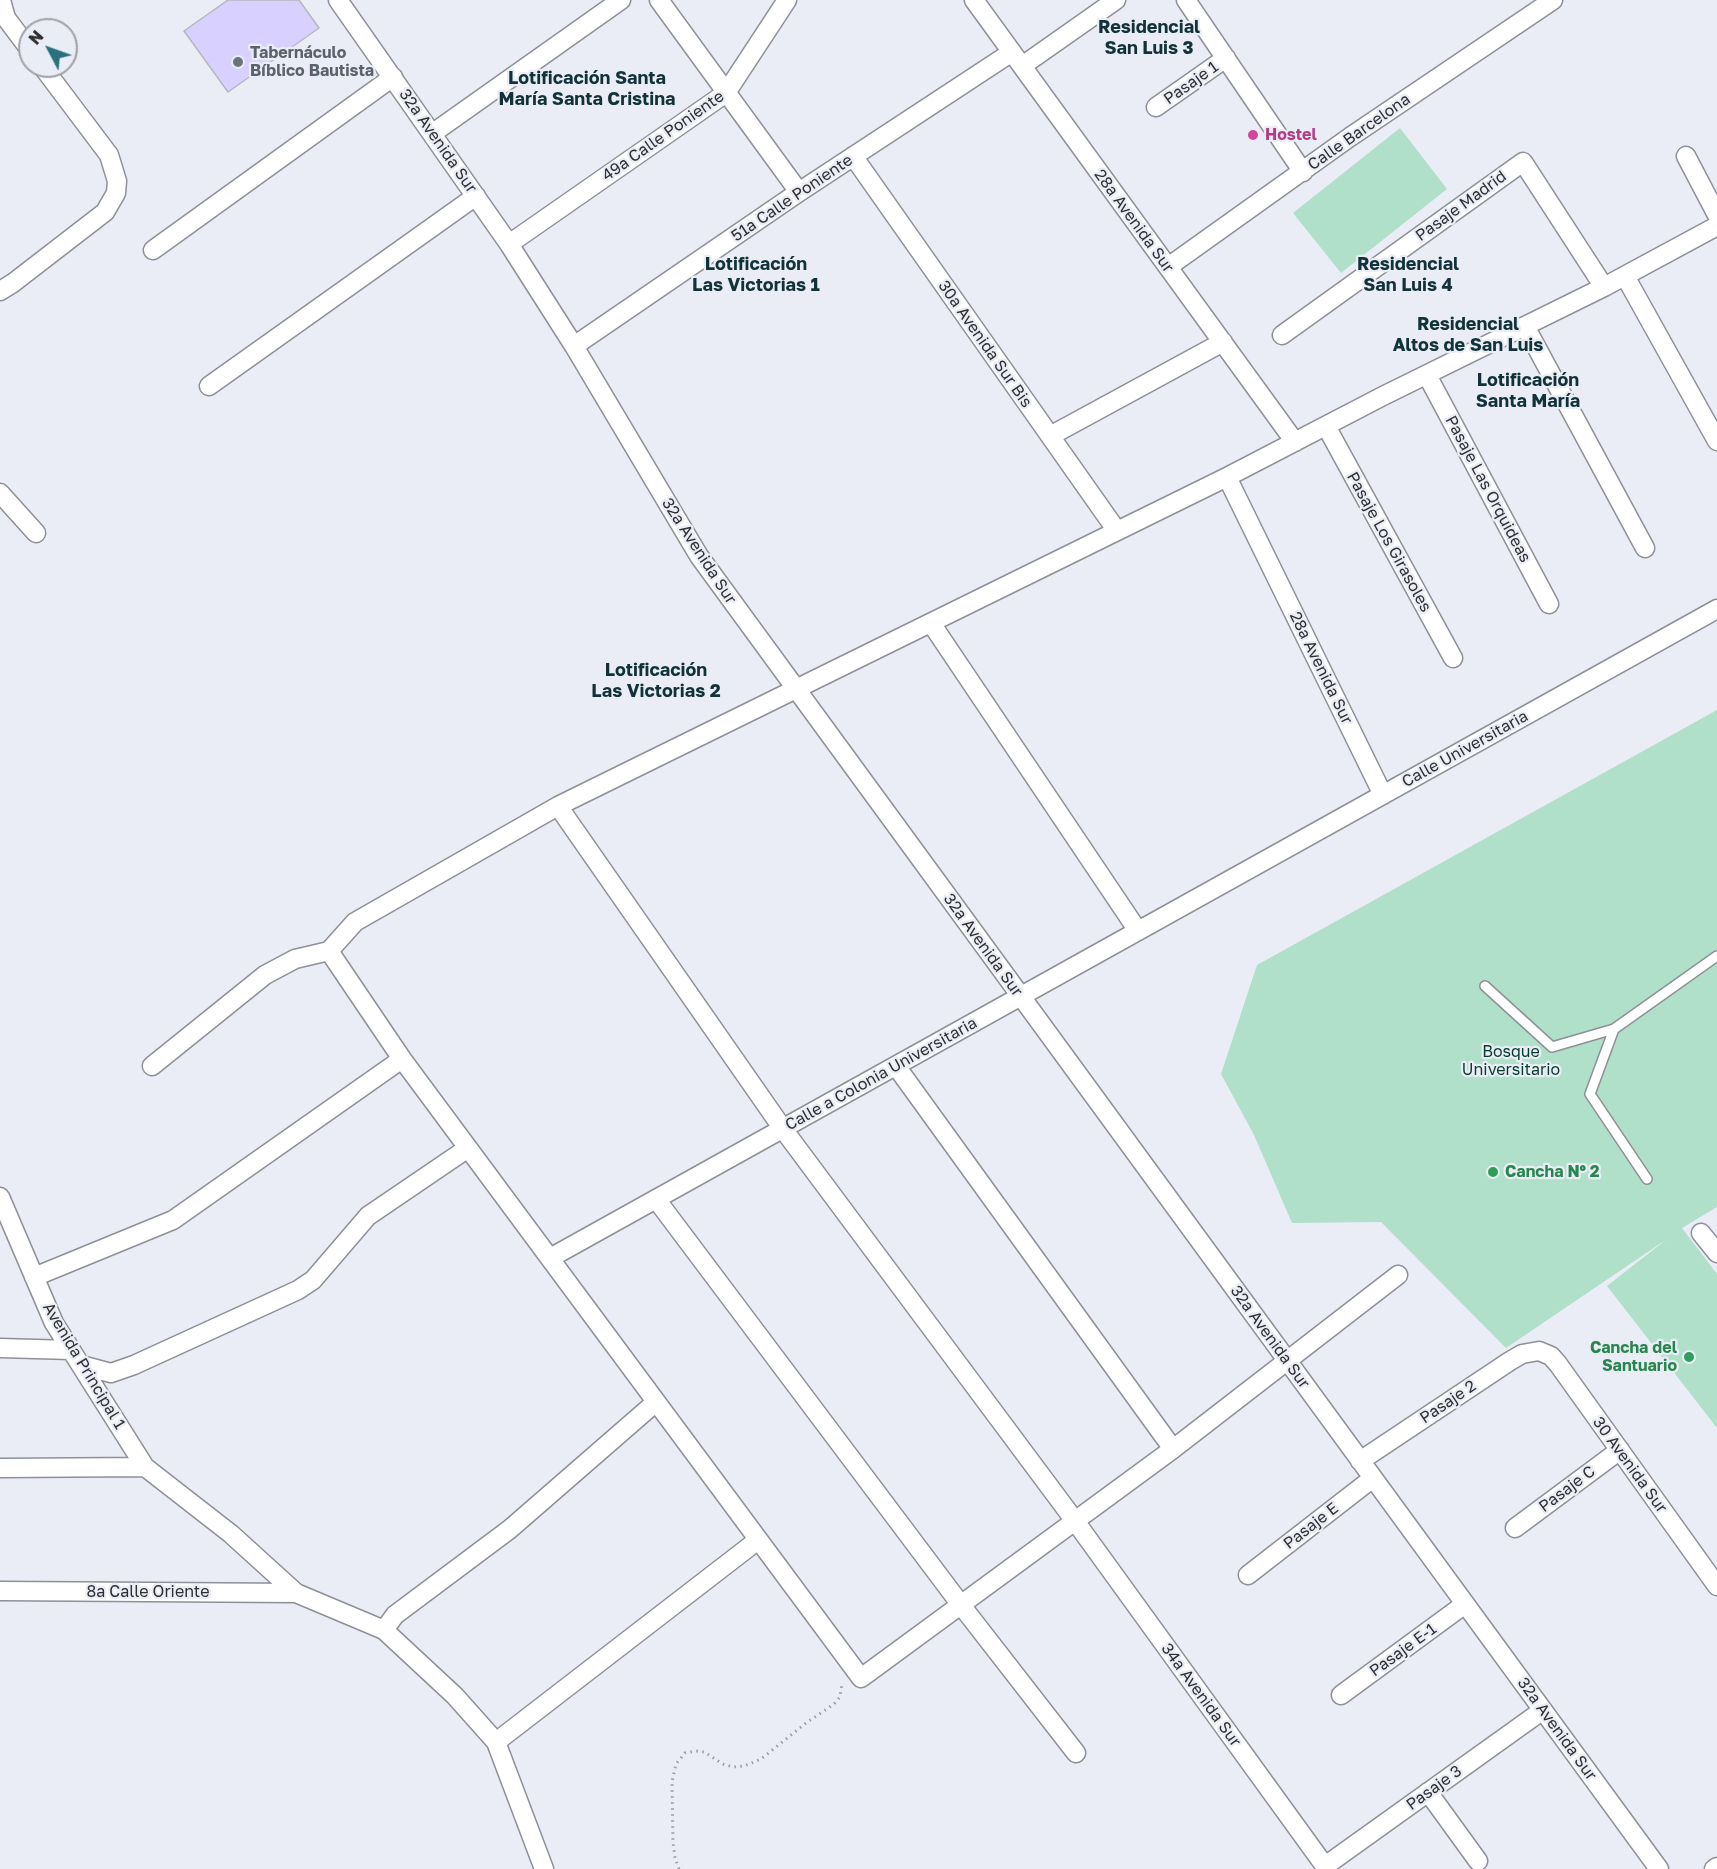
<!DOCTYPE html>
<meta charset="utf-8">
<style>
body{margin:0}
#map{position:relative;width:1717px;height:1869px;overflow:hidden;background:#eaedf5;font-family:"Golos Text",sans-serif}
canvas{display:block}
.north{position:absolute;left:18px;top:18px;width:60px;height:60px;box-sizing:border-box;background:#eaedf5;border:2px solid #9fa1a7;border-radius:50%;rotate:311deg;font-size:16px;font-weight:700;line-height:24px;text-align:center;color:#2e2f32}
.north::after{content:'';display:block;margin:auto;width:21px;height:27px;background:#29717c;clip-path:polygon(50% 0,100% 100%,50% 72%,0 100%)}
</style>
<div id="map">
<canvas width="1717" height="1869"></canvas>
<div class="north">N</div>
</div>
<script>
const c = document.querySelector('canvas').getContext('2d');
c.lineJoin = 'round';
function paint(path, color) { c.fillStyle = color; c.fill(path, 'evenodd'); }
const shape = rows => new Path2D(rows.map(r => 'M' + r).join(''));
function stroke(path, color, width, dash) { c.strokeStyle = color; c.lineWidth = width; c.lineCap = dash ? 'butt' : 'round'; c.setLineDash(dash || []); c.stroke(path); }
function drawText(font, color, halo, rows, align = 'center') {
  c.font = font + ' "Golos Text",sans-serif'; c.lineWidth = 4.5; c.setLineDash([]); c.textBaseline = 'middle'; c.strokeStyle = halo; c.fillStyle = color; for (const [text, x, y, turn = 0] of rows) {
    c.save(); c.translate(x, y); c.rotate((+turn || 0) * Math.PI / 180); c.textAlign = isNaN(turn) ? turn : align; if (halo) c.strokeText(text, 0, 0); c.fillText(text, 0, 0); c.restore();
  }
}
paint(shape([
 [1400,128,1447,189,1341,273,1293,213],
 [1717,710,1717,1207,1682,1228,1717,1274,1717,1428,1607,1286,1667,1239,1506,1348,1381,1222,1292,1223,1254,1135,1221,1074,1257,965]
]), '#b0e0c9');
const building = shape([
 [228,0,299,0,319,28,228,92,184,31,228,0]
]);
paint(building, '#d8d0fe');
stroke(building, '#b7b6be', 1.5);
const lane = shape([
 [1485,986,1552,1047,1614,1029,1717,956],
 [1614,1029,1590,1094,1647,1179]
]);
const street = shape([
 [1,0,6,18,30,50],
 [338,0,509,244,574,346,699,556,1659,1869],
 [659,0,799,192],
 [974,0,1295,442],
 [1186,0,1303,172],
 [1022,66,1116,0],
 [1156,107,1226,58],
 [433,133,621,0],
 [853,156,1117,531],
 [1686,156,1717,215],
 [509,244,726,93,787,0],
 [153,250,393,77],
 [1168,267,1350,137,1553,0],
 [1625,276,1717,441],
 [0,291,13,283,105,212,116,193,117,181,109,155,42,66],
 [1525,326,1645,548],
 [1282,335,1523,162,1604,287],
 [574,346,799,192,1012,52],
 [1427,375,1549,604],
 [209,386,476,196],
 [1326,426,1453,658],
 [1050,436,1223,342],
 [1227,477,1383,795],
 [0,493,36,533],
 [931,623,1138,931],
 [558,806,783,1129,1075,1521,1327,1869],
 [329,951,402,1059,861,1678,1173,1449,1398,1275],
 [152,1066,265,975,295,959,329,951,355,922,558,806,1227,477,1383,396,1604,287,1717,226],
 [896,1066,1173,1449],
 [0,1197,54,1323,145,1467,231,1534,296,1593,384,1630,455,1696,496,1742,544,1869],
 [656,1199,961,1605,1076,1753],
 [1701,1233,1717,1253],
 [550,1258,1717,609],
 [34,1277,173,1220,402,1059],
 [0,1348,71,1350],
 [81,1365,111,1373,134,1365,298,1290,313,1280,368,1216,468,1148],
 [1360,1461,1510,1361,1522,1354,1539,1351,1551,1356,1558,1364,1717,1586],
 [0,1468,145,1467],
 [1515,1528,1620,1450],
 [1248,1575,1373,1478],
 [0,1591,296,1593],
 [384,1630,395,1615,510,1529,656,1402],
 [1341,1695,1465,1604],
 [496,1742,758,1540],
 [1428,1792,1478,1861],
 [1325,1866,1543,1710],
 [1714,1869,1717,1867]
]);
stroke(lane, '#8e9098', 12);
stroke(street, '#8e9098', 21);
stroke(shape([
 [679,1869,675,1858,673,1842,672,1782,676,1764,685,1753,696,1751,704,1752,723,1764,733,1767,744,1766,761,1759,806,1723,834,1704,840,1697,842,1683]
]), '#999ca1', 3, [1.5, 4.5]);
stroke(lane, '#fff', 9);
stroke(street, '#fff', 18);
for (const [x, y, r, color] of [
 [238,62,6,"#6b7280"],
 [1253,135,6,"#d1479c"],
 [1493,1172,6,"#2e9e5b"],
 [1689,1357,6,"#2e9e5b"]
]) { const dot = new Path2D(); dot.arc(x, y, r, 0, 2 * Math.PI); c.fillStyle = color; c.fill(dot); stroke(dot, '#eaedf5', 2); }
drawText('bold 16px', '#5b616d', '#eaedf5', [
 ["Tabernáculo",250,53],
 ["Bíblico Bautista",250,71]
], 'left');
drawText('16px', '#2e2f32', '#eaedf5', [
 ["Pasaje 1",1191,83,-35],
 ["Calle Barcelona",1359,132,-35],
 ["49a Calle Poniente",663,136,-35],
 ["32a Avenida Sur",438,141,55],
 ["51a Calle Poniente",792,198,-34],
 ["Pasaje Madrid",1461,206,-36],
 ["28a Avenida Sur",1134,221,54],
 ["30a Avenida Sur Bis",985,344,55],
 ["Pasaje Las Orquideas",1488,489,62],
 ["Pasaje Los Girasoles",1389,542,61],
 ["32a Avenida Sur",699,551,57],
 ["28a Avenida Sur",1321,668,64],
 ["Calle Universitaria",1465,749,-29],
 ["32a Avenida Sur",983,945,54],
 ["Calle a Colonia Universitaria",881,1074,-29],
 ["32a Avenida Sur",1270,1337,54],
 ["Avenida Principal 1",84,1366,59],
 ["Pasaje 2",1448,1402,-34],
 ["30 Avenida Sur",1630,1465,54],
 ["Pasaje C",1567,1489,-37],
 ["Pasaje E",1311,1526,-38],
 ["8a Calle Oriente",148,1592],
 ["Pasaje E-1",1403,1650,-36],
 ["34a Avenida Sur",1201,1695,54],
 ["32a Avenida Sur",1557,1729,54],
 ["Pasaje 3",1434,1788,-36]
]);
drawText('bold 16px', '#b23c85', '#eaedf5', [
 ["Hostel",1265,135]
], 'left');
drawText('16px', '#043e2a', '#eaedf5', [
 ["Bosque",1511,1052],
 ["Universitario",1511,1070]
]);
drawText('bold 16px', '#27864d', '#eaedf5', [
 ["Cancha Nº 2",1505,1172],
 ["Cancha del",1677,1348,"right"],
 ["Santuario",1677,1366,"right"]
], 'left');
drawText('bold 18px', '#103238', '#eaedf5', [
 ["Residencial",1149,27],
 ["San Luis 3",1149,48],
 ["Lotificación Santa",587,78],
 ["María Santa Cristina",587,99],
 ["Lotificación",756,264],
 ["Las Victorias 1",756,285],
 ["Residencial",1408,264],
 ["San Luis 4",1408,285],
 ["Residencial",1468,324],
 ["Altos de San Luis",1468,345],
 ["Lotificación",1528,380],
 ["Santa María",1528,401],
 ["Lotificación",656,670],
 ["Las Victorias 2",656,691]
]);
</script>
